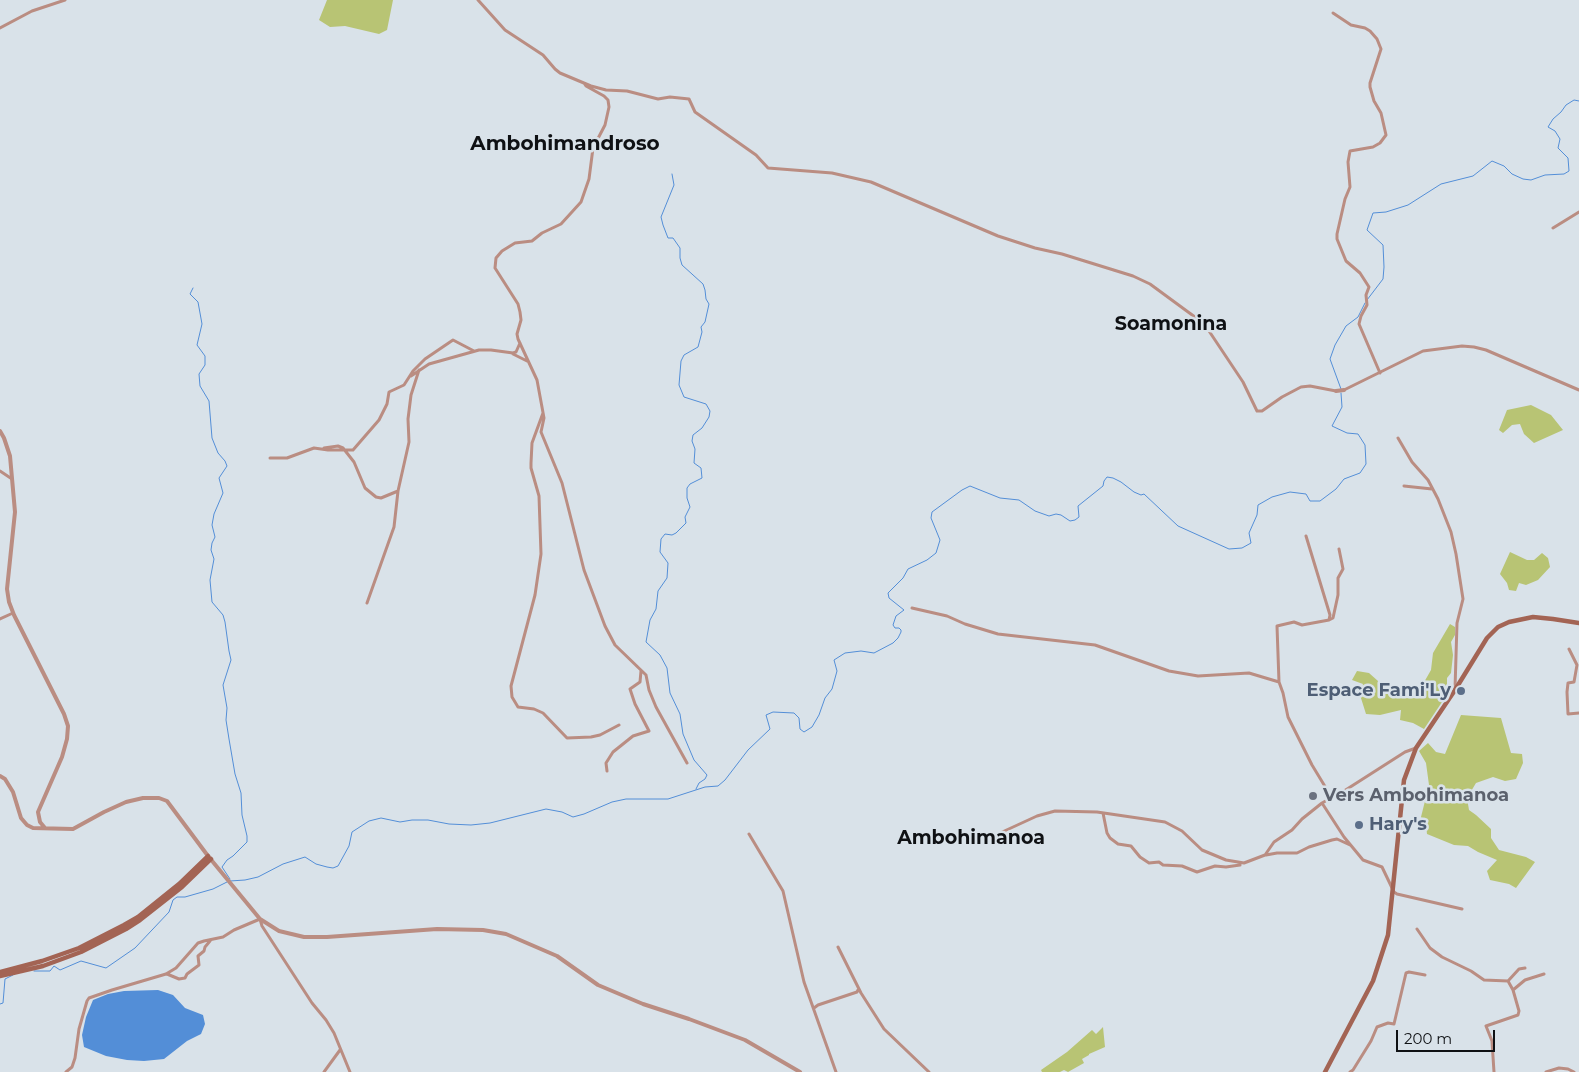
<!DOCTYPE html>
<style>
body{margin:0}
#map{position:relative;width:1579px;height:1072px;overflow:hidden;background:#d9e2e9;font-family:Montserrat,sans-serif}
canvas{display:block}
.scale{position:absolute;left:1396px;top:1030px;width:99px;height:22px;box-sizing:border-box;border:2px solid #0f1114;border-top:0;padding-left:6px;font-size:15px;line-height:18px;white-space:nowrap;color:#0f1114;-webkit-text-stroke:4px #d9e2e9;paint-order:stroke}
</style>
<div id="map">
<canvas width="1579" height="1072"></canvas>
<div class="scale">200 m</div>
</div>
<script>
const c = document.querySelector('canvas').getContext('2d');
c.lineJoin = 'round';
function paint(path, color) { c.fillStyle = color; c.fill(path, 'evenodd'); }
const shape = rows => new Path2D(rows.map(r => 'M' + r).join(''));
function stroke(path, color, width, dash) { c.strokeStyle = color; c.lineWidth = width; c.lineCap = dash ? 'butt' : 'round'; c.setLineDash(dash || []); c.stroke(path); }
function drawText(font, color, halo, rows, align = 'center') {
  c.font = font + ' Montserrat,sans-serif'; c.lineWidth = 5; c.setLineDash([]); c.textBaseline = 'middle'; c.strokeStyle = halo; c.fillStyle = color; for (const [text, x, y, turn = 0] of rows) {
    c.save(); c.translate(x, y); c.rotate((+turn || 0) * Math.PI / 180); c.textAlign = isNaN(turn) ? turn : align; if (halo) c.strokeText(text, 0, 0); c.fillText(text, 0, 0); c.restore();
  }
}
paint(shape([
 [327,0,393,0,387,30,379,34,345,26,330,27,319,20],
 [1531,405,1551,415,1563,430,1534,443,1524,434,1520,424,1512,425,1503,433,1499,430,1507,410],
 [1510,552,1527,560,1534,560,1542,553,1548,558,1550,567,1538,580,1526,585,1519,583,1516,591,1509,590,1507,583,1500,574],
 [1450,624,1455,627,1455,635,1451,642,1453,655,1451,673,1447,678,1447,691,1444,699,1424,729,1413,723,1400,720,1401,710,1380,715,1366,714,1360,695,1363,684,1352,680,1357,671,1369,673,1387,689,1399,691,1423,684,1431,670,1433,653],
 [1461,715,1501,718,1511,753,1522,754,1523,763,1516,779,1505,781,1493,777,1476,783,1467,798,1469,810,1476,815,1491,829,1491,838,1499,850,1526,857,1535,862,1516,888,1509,884,1490,880,1487,871,1497,860,1478,852,1468,846,1454,845,1427,834,1426,825,1421,817,1429,785,1426,763,1419,751,1428,743,1436,752,1445,754],
 [1103,1027,1105,1047,1089,1054,1089,1055,1082,1059,1084,1063,1068,1072,1064,1070,1060,1072,1042,1072,1041,1070,1067,1052,1092,1030,1096,1034]
]), '#b8c474');
paint(shape([
 [158,990,173,995,185,1008,203,1015,205,1024,201,1034,187,1041,164,1059,144,1061,127,1060,106,1056,84,1047,82,1035,86,1017,93,1000,108,994,124,991]
]), '#538ed7');
stroke(shape([
 [672,174,674,185,661,217,663,225,668,238,673,238,680,248,680,258,682,265,703,284,705,290,706,299,709,304,705,322,701,327,702,332,698,347,684,355,681,361,679,385,684,397,706,404,710,411,709,417,702,428,693,435,692,441,695,449,694,463,701,468,702,478,690,484,687,488,687,498,690,507,685,517,686,523,676,533,672,535,665,534,661,539,660,552,668,563,667,578,658,591,656,609,650,620,646,642,660,655,667,668,670,693,680,714,683,734,694,760,707,775,705,779,699,783,696,789],
 [193,288,190,294,198,302,202,324,197,345,205,356,205,365,199,374,200,386,209,401,212,438,218,453,225,461,227,466,219,478,223,493,214,514,212,525,215,537,212,543,211,550,214,559,210,580,212,602,223,615,225,622,229,651,231,660,223,685,227,708,226,720,229,739,235,774,241,793,242,815,247,836,247,842,233,856,227,860,222,867,230,879],
 [1367,300,1383,279,1384,267,1383,245,1367,230,1373,213,1386,212,1408,205,1441,184,1473,176,1492,161,1504,166,1512,174,1523,179,1531,180,1545,175,1564,174,1569,171,1568,158,1558,148,1560,139,1555,131,1548,127,1553,119,1561,112,1566,105,1574,100,1579,101],
 [1341,389,1330,359,1335,345,1346,326,1358,317,1365,303],
 [230,881,245,880,258,877,283,864,305,857,316,864,327,867,333,868,338,866,349,846,352,832,369,821,381,818,400,822,412,820,428,820,449,824,471,825,490,823,546,809,562,812,573,817,584,814,612,802,626,799,668,799,705,787,718,786,725,780,748,750,770,729,766,715,773,712,794,713,799,718,800,729,804,732,812,727,819,715,825,698,832,689,837,671,834,660,845,653,861,651,874,653,893,643,898,638,901,632,901,630,899,628,895,628,893,625,896,616,904,610,889,598,888,593,903,578,908,569,927,560,936,553,940,540,931,518,932,512,962,490,970,486,1000,498,1019,500,1035,511,1049,516,1056,514,1061,515,1070,521,1075,520,1079,517,1078,506,1103,486,1104,481,1107,477,1113,478,1121,482,1134,492,1141,495,1144,494,1178,526,1229,549,1242,548,1251,543,1249,533,1257,515,1258,505,1272,497,1290,492,1306,494,1310,501,1320,501,1336,489,1344,479,1360,473,1366,464,1365,445,1358,434,1347,433,1332,426,1342,407,1341,393],
 [34,971,50,971,54,966,60,970,81,961,106,968,135,948,169,912,173,900,177,897,185,897,213,889,227,882],
 [0,1004,3,1003,5,979,13,975]
]), '#538ed7', 1);
stroke(shape([
 [478,0,505,30,543,55,555,69,560,73,591,86,606,90,627,91,658,99,670,97,689,99,695,112,756,155,768,168,832,173,871,182,998,236,1035,248,1062,254,1133,276,1150,284,1199,320,1207,328,1243,382,1257,411,1262,411,1282,397,1301,387,1310,386,1336,391],
 [1333,13,1351,25,1365,28,1370,31,1377,39,1381,49,1370,83,1370,87,1374,101,1381,113,1386,135,1380,143,1373,147,1350,151,1348,162,1350,187,1345,199,1337,234,1337,239,1346,261,1360,273,1369,287,1366,295,1367,305,1361,316,1359,324,1380,373],
 [0,28,32,11,65,0],
 [584,83,586,86,604,96,608,100,609,107,605,125,593,148,589,179,581,202,561,224,542,233,532,241,515,243,502,251,496,258,495,268,518,304,520,312,521,320,517,334,518,339,537,380,544,418,541,432,562,483,584,570,605,626,615,645,646,675,649,690,656,707,687,763],
 [1553,228,1579,212],
 [513,354,527,361],
 [411,376,429,364,479,350,491,350,513,353,516,352,520,343],
 [1344,390,1423,351,1462,346,1474,347,1486,350,1579,390],
 [543,413,532,443,531,463,531,468,539,496,541,554,535,595,511,686,512,697,518,707,534,709,543,713,567,738,591,737,600,735,619,725],
 [1398,438,1412,462,1428,480,1438,499,1451,532,1456,554,1463,599,1457,623,1455,689],
 [324,448,338,446,343,448,354,462,365,488,376,497,381,498,398,491],
 [270,458,287,458,314,448,328,450,353,450,379,420,387,404,389,392,404,385,413,371,425,359,453,340,474,351],
 [0,471,12,479],
 [1404,486,1432,489],
 [1306,536,1330,615,1329,620],
 [367,603,394,527,398,491,409,442,408,419,411,395,419,370],
 [912,608,947,616,965,624,998,634,1095,645,1169,671,1198,676,1249,673,1279,682],
 [0,619,13,613],
 [1569,649,1577,665,1574,682,1568,683,1567,692,1568,714,1579,713],
 [607,771,606,763,613,752,633,736,649,731,635,704,630,689,640,682,641,671],
 [1332,798,1312,765,1288,717,1283,693,1279,682,1277,626,1294,622,1302,625,1329,620,1333,618,1338,595,1338,578,1343,569,1339,549],
 [1322,803,1344,837,1363,860,1382,867,1394,892,1397,894,1462,909],
 [1103,813,1107,833,1110,838,1118,844,1131,846,1140,857,1149,863,1159,862,1163,865,1182,866,1197,872,1215,866,1226,867,1240,865],
 [749,834,783,891,804,982,836,1072],
 [975,837,982,840,987,839,1037,816,1055,811,1097,812,1165,822,1182,831,1202,850,1226,860,1244,863,1265,855,1274,842,1292,830,1302,819,1322,803,1344,791,1405,752,1416,748],
 [1266,855,1277,853,1297,853,1309,847,1332,840,1337,839,1350,845],
 [1417,929,1430,948,1442,957,1471,971,1484,980,1508,981],
 [838,947,861,993,884,1029,929,1072],
 [167,974,179,979,185,978,187,974,199,965,198,956,204,951,205,947,210,941],
 [1513,990,1508,981,1519,969,1525,968],
 [814,1008,818,1005,857,992,858,990],
 [66,1072,72,1067,75,1058,79,1029,87,1001,89,998,112,990,166,974,176,968,198,943,204,941,223,937,234,930,260,919,262,926,312,1003,326,1020,334,1033,350,1072],
 [324,1072,340,1050],
 [1350,1072,1353,1070,1371,1041,1377,1027,1388,1023,1394,1024,1406,973,1409,972,1425,975],
 [1494,1072,1492,1041,1486,1026,1518,1015,1519,1011,1513,990,1525,980,1544,974],
 [1546,1072,1559,1068,1568,1069,1574,1072]
]), '#ba8d82', 3);
stroke(shape([
 [1336,391,1344,390],
 [0,431,4,438,10,456,15,512,7,589,9,602,14,615,64,714,68,726,67,739,62,757,38,812,40,822,45,828],
 [0,776,5,779,13,792,21,818,27,825,33,828,73,829,104,812,126,802,143,798,159,798,167,801,208,856,260,919,279,931,304,937,327,937,437,929,483,930,506,934,557,956,598,985,643,1004,689,1019,745,1040,800,1072]
]), '#ba8d82', 4);
stroke(shape([
 [0,972,42,961,79,948,124,925,138,917,179,884,208,856],
 [0,976,43,966,81,952,126,929,140,920,182,887,211,859],
 [1325,1072,1373,981,1388,935,1404,780,1416,748,1455,690,1487,638,1498,627,1509,622,1533,617,1553,619,1579,623]
]), '#a36454', 4.5);
for (const [x, y, r, color] of [
 [1461,691,5,"#5c6f8a"],
 [1313,796,5,"#6b7280"],
 [1359,825,5,"#5c6f8a"]
]) { const dot = new Path2D(); dot.arc(x, y, r, 0, 2 * Math.PI); c.fillStyle = color; c.fill(dot); stroke(dot, '#d9e2e9', 2); }
drawText('bold 18px', '#4e5e75', '#d9e2e9', [
 ["Espace Fami'Ly",1451,691],
 ["Hary's",1369,825,"left"]
], 'right');
drawText('bold 18px', '#5b616d', '#d9e2e9', [
 ["Vers Ambohimanoa",1323,796]
], 'left');
drawText('bold 19px', '#0f1114', '#d9e2e9', [
 ["Soamonina",1171,324],
 ["Ambohimanoa",971,838]
]);
drawText('bold 20px', '#0f1114', '#d9e2e9', [
 ["Ambohimandroso",565,144]
]);
</script>
